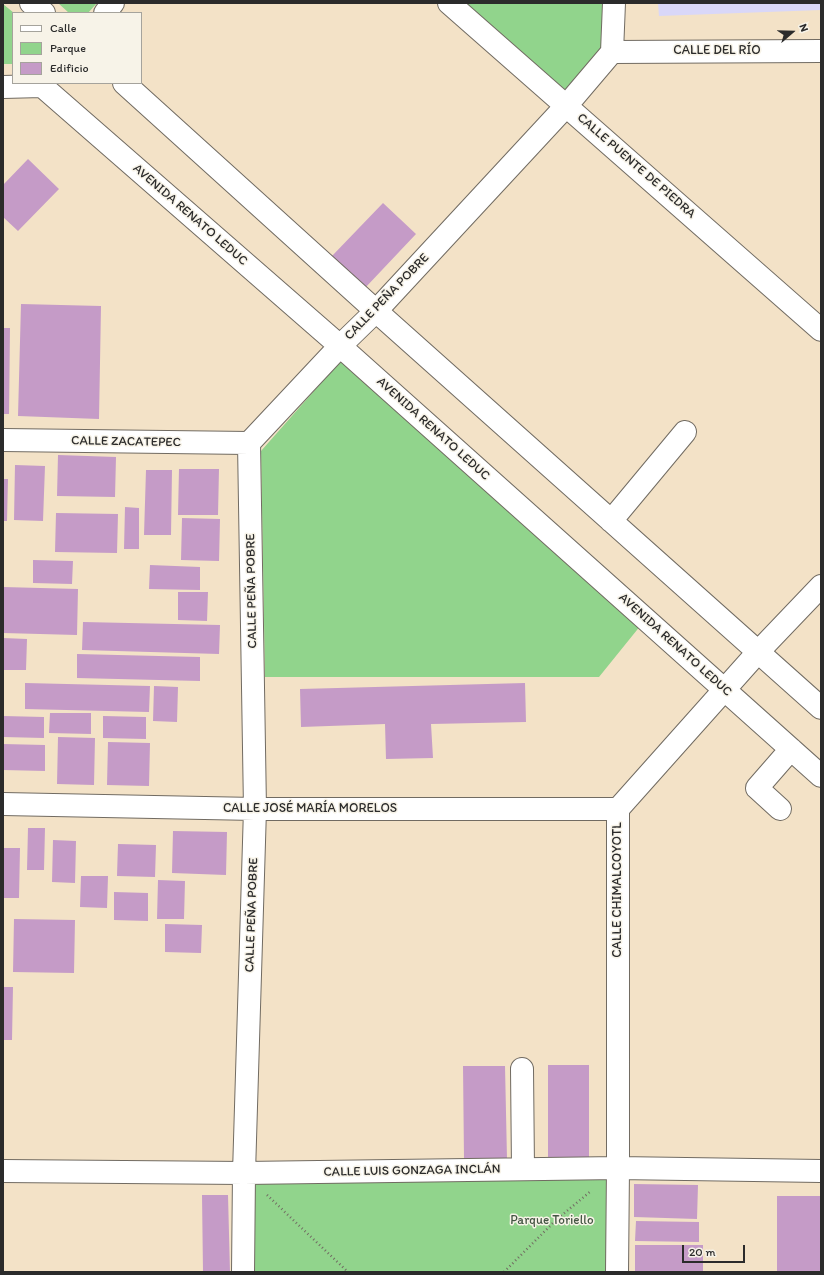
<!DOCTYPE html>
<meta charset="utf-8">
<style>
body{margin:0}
#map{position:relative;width:824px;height:1275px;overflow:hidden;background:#f3e2c7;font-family:Itim,sans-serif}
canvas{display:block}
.frame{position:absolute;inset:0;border:4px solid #2b2b2b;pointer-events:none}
.legend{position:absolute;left:12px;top:12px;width:130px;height:72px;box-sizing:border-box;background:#f7f3e8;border:1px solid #a5a39c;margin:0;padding:5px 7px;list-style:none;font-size:12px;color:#2b2b2b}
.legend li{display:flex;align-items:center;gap:8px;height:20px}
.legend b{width:20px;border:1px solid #a5a39c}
.north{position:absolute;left:772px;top:12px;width:40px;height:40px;-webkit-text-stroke:3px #f7f3e8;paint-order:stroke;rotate:70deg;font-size:11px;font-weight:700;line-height:16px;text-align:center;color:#2b2b2b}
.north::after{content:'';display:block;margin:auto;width:14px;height:18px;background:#2b2b2b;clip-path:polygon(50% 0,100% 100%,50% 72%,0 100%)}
.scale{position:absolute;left:682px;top:1245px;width:63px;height:18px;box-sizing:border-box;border:2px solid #2b2b2b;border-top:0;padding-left:5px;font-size:12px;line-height:14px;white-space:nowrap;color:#2b2b2b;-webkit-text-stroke:3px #f7f3e8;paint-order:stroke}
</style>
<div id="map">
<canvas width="824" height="1275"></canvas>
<div class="frame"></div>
<ul class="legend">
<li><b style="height:5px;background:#fff"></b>Calle</li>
<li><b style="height:11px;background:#91d48c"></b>Parque</li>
<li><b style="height:11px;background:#c59bc7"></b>Edificio</li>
</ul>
<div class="north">N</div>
<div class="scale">20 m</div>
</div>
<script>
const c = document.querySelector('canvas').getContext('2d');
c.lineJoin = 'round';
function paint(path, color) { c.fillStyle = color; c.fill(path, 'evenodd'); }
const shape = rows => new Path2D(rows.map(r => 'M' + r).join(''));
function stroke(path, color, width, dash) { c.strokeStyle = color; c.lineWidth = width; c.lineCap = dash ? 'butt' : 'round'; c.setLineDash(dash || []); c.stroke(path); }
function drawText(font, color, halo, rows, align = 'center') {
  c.font = font + ' Itim,sans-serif'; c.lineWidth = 3; c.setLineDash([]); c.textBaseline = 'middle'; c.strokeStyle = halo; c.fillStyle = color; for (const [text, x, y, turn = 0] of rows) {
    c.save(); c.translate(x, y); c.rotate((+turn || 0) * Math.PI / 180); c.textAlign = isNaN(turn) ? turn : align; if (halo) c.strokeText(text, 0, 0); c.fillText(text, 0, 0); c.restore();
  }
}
paint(shape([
 [658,3,821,3,821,10,659,16]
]), '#d9d7f8');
paint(shape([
 [58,3,97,3,88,13,69,13],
 [457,3,611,3,612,52,567,105],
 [3,4,14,13,13,64,3,64],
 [344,357,641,625,599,677,265,677,261,451],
 [618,1168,617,1272,243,1272,244,1173]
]), '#91d48c');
paint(shape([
 [28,159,59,189,18,231,3,217,3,185],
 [383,203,416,234,365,288,332,256],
 [21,304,101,306,99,419,18,416],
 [3,328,10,328,9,414,3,414],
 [58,455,116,457,115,497,57,496],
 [15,465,45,466,43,521,14,520],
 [179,469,219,469,218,515,178,515],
 [146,470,172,470,171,535,144,535],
 [3,479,8,479,7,521,3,521],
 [125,507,139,508,139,549,124,549],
 [56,513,118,514,117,553,55,552],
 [182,518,220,519,219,561,181,560],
 [33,560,73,561,72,584,33,583],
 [150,565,200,567,200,590,149,589],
 [3,587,78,589,77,635,3,633],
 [178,592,208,592,207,621,178,620],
 [83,622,220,625,219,654,82,650],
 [3,638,27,639,26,670,3,670],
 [77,654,200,657,200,681,77,678],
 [25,683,150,686,149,712,25,709],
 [525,683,526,722,431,724,433,758,386,759,385,724,301,727,300,689],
 [154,686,178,687,177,722,153,721],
 [50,713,91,713,91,734,49,733],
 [3,716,44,717,44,738,3,737],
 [103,716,146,717,146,739,103,738],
 [58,737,95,738,94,785,57,784],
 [108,742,150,743,149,786,107,785],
 [3,744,45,745,45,771,3,770],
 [28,828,45,828,44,870,27,870],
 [173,831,227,832,226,875,172,873],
 [53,840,76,841,75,883,52,882],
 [118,844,156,845,155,877,117,876],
 [3,848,20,848,19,898,3,898],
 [81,876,108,876,107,908,80,907],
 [158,880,185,881,184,919,157,919],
 [114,892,148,893,148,921,114,920],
 [14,919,75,920,74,973,13,972],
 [165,924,202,925,201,953,165,952],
 [3,987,13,987,12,1040,3,1040],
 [548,1065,589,1065,589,1158,548,1159],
 [463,1066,505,1066,507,1159,464,1159],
 [634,1184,698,1185,697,1219,634,1217],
 [202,1195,228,1195,230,1272,203,1272],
 [777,1196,821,1196,821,1272,777,1272],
 [636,1221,699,1222,699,1242,635,1241],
 [635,1245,703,1245,703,1272,635,1272]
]), '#c59bc7');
const minor = shape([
 [31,3,44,13],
 [449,3,821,330],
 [105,13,113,3],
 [612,52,821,51],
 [612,52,614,3],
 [124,83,376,311,821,708],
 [3,87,42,86,340,346,821,776],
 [3,440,249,443],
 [611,521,685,432],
 [3,804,255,809,618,809],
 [780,809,757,788,791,749],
 [522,1069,523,1169],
 [3,1171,244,1173,618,1168,821,1171],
 [243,1272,244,1173,255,809,249,443,340,346,376,311,567,105,612,52],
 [617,1272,618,1168,618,809,758,652,821,586]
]);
stroke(minor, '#716b62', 24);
stroke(shape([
 [267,1195,348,1272],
 [504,1272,556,1220,591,1191]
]), '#716b62', 2.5, [1, 3]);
stroke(minor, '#fff', 22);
drawText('13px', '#2b2b2b', '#f7f3e8', [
 ["CALLE DEL RÍO",717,51],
 ["CALLE PUENTE DE PIEDRA",636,166,41],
 ["AVENIDA RENATO LEDUC",190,215,41],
 ["CALLE PEÑA POBRE",387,297,-46],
 ["AVENIDA RENATO LEDUC",433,429,42],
 ["CALLE ZACATEPEC",126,442,1],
 ["CALLE PEÑA POBRE",252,591,-91],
 ["AVENIDA RENATO LEDUC",675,645,42],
 ["CALLE JOSÉ MARÍA MORELOS",310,809],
 ["CALLE CHIMALCOYOTL",618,890,-90],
 ["CALLE PEÑA POBRE",252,915,-88],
 ["CALLE LUIS GONZAGA INCLÁN",412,1171,-1]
]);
drawText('13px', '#445543', '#f7f3e8', [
 ["Parque Toriello",552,1221]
]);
</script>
